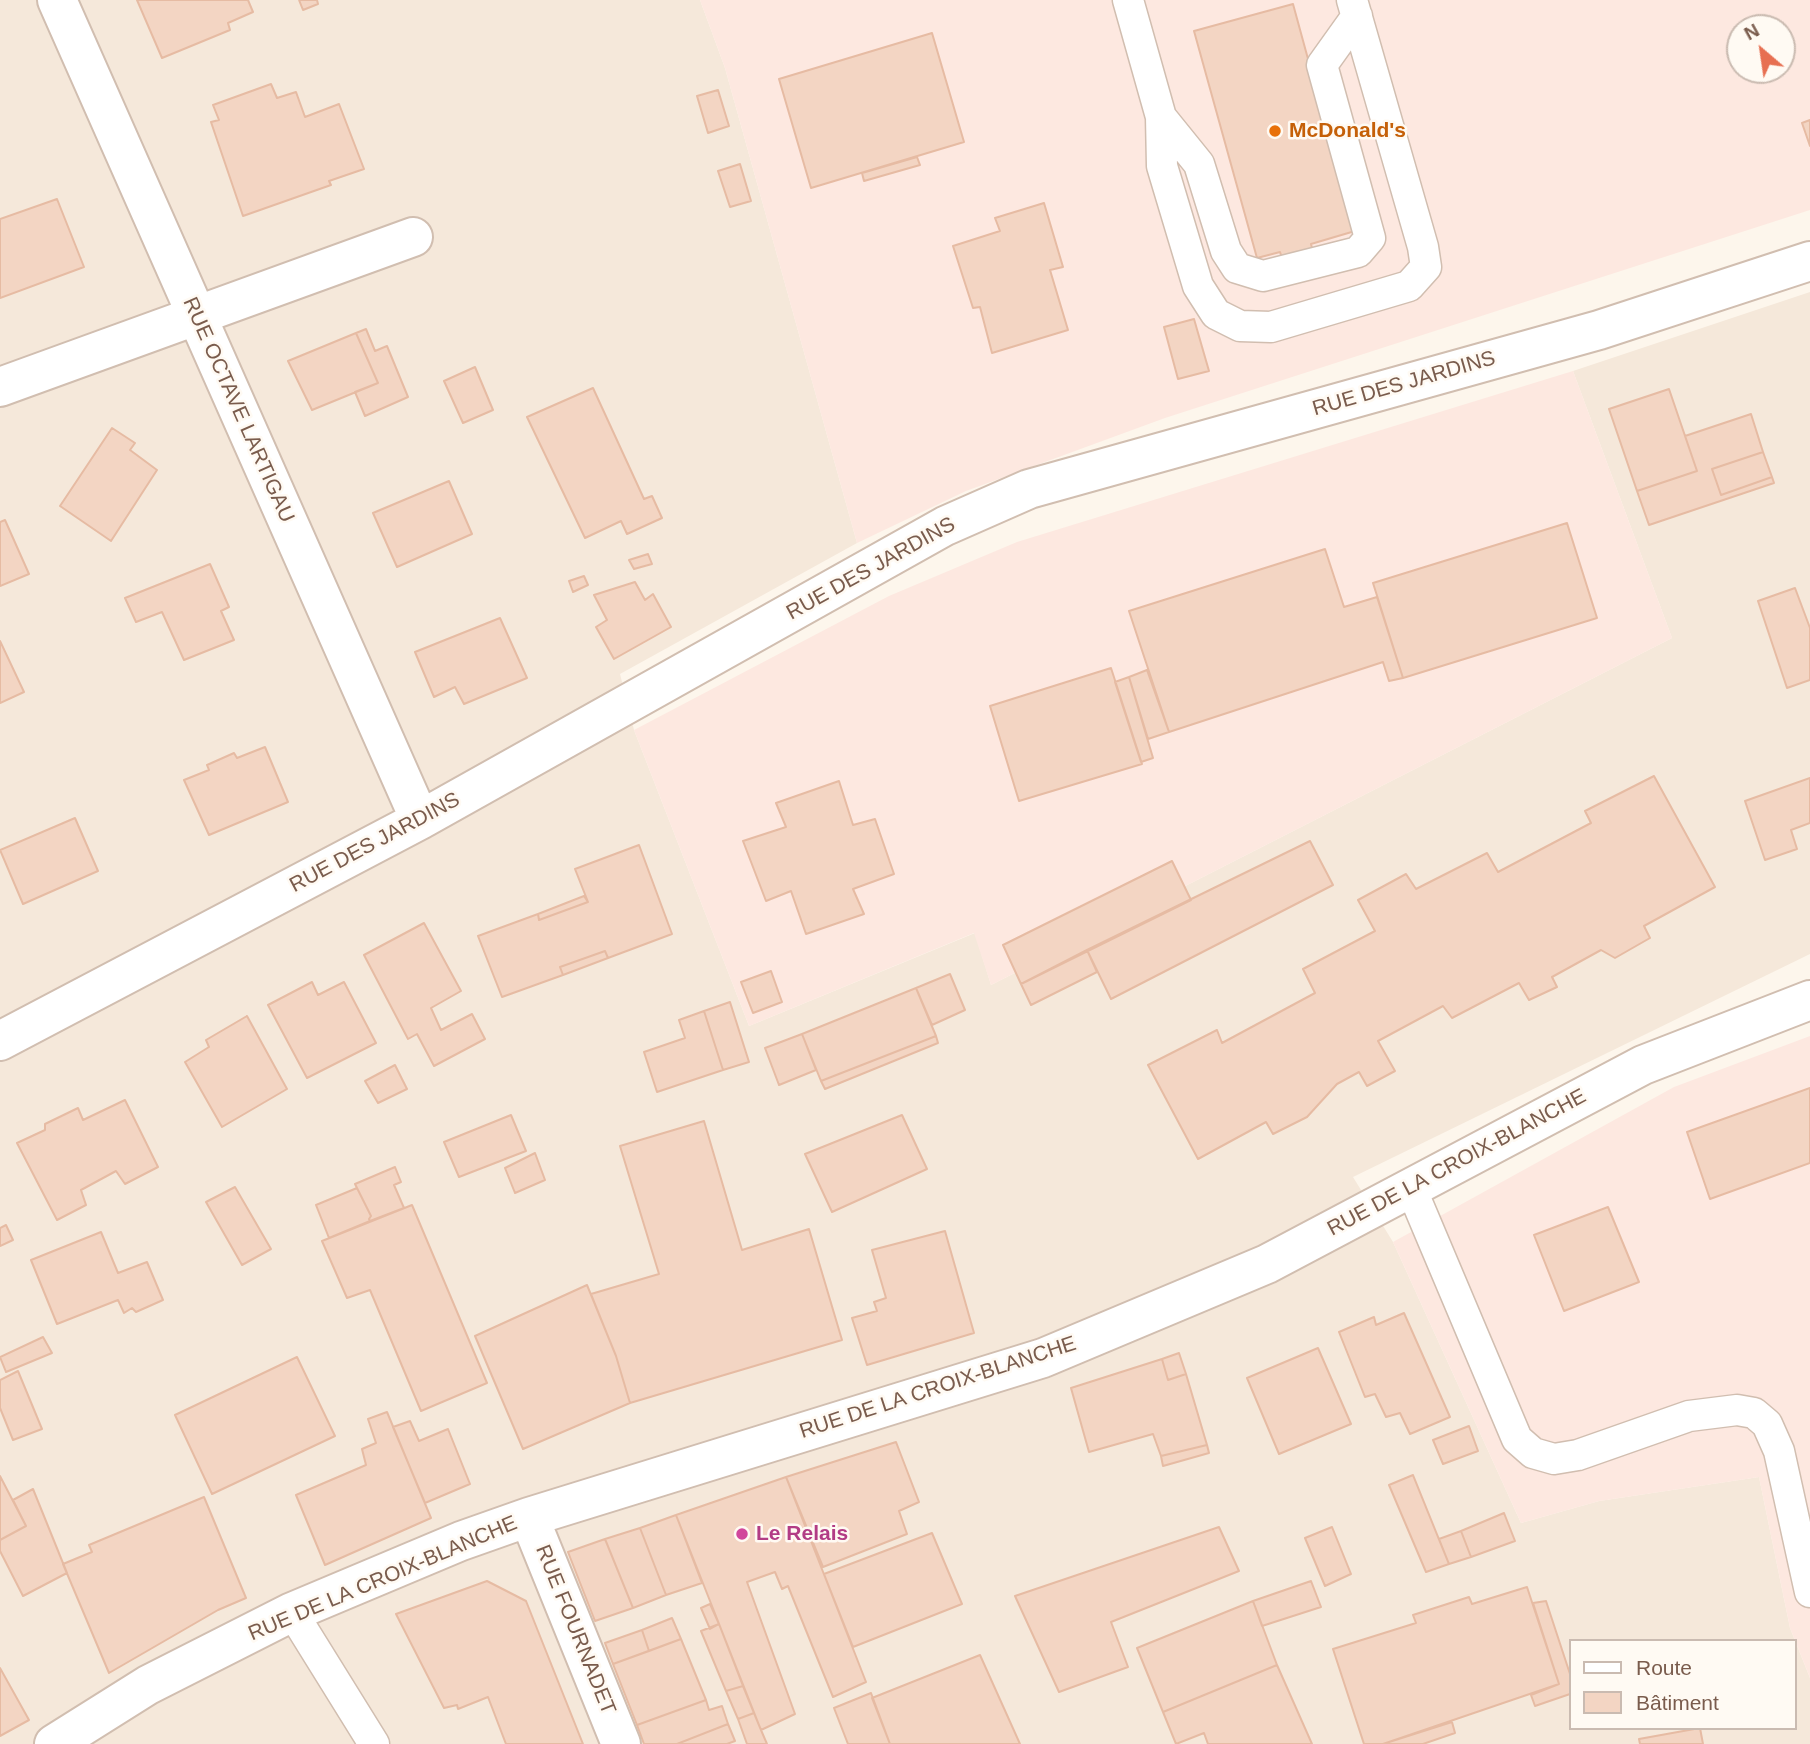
<!DOCTYPE html>
<meta charset="utf-8">
<style>
body{margin:0}
#map{position:relative;width:1810px;height:1744px;overflow:hidden;background:#fdf6ec;font-family:Helvetica,sans-serif}
canvas{display:block}
.legend{position:absolute;left:1569px;top:1639px;width:228px;height:91px;box-sizing:border-box;background:#fffaf3;border:2px solid #cabbb1;margin:0;padding:9px 12px;list-style:none;font-size:21px;color:#7a5c4d}
.legend li{display:flex;align-items:center;gap:14px;height:35px}
.legend b{width:35px;border:2px solid #cabbb1}
.north{position:absolute;left:1726px;top:14px;width:70px;height:70px;box-sizing:border-box;background:#fffaf3;border:2px solid #cabbb1;border-radius:50%;rotate:331deg;font-size:19px;font-weight:700;line-height:28px;text-align:center;color:#7a5c4d}
.north::after{content:'';display:block;margin:auto;width:24px;height:32px;background:#e76f51;clip-path:polygon(50% 0,100% 100%,50% 72%,0 100%)}
</style>
<div id="map">
<canvas width="1810" height="1744"></canvas>
<ul class="legend">
<li><b style="height:9px;background:#fff"></b>Route</li>
<li><b style="height:19px;background:#f3d5c3"></b>Bâtiment</li>
</ul>
<div class="north">N</div>
</div>
<script>
const c = document.querySelector('canvas').getContext('2d');
c.lineJoin = 'round';
function paint(path, color) { c.fillStyle = color; c.fill(path, 'evenodd'); }
const shape = rows => new Path2D(rows.map(r => 'M' + r).join(''));
function stroke(path, color, width, dash) { c.strokeStyle = color; c.lineWidth = width; c.lineCap = dash ? 'butt' : 'round'; c.setLineDash(dash || []); c.stroke(path); }
function drawText(font, color, halo, rows, align = 'center') {
  c.font = font + ' Helvetica,sans-serif'; c.lineWidth = 5; c.setLineDash([]); c.textBaseline = 'middle'; c.strokeStyle = halo; c.fillStyle = color; for (const [text, x, y, turn = 0] of rows) {
    c.save(); c.translate(x, y); c.rotate((+turn || 0) * Math.PI / 180); c.textAlign = isNaN(turn) ? turn : align; if (halo) c.strokeText(text, 0, 0); c.fillText(text, 0, 0); c.restore();
  }
}
paint(shape([
 [0,0,700,0,725,68,857,543,620,674,634,730,749,1026,975,933,991,985,1672,638,1573,371,1810,292,1810,954,1353,1177,1393,1242,1521,1523,1599,1501,1759,1477,1790,1628,1810,1678,1810,1744,0,1744],
 [1570,1641,1794,1641,1794,1728,1570,1728]
]), '#f5e8da');
paint(shape([
 [700,0,1810,0,1810,210,1165,418,966,491,857,543,725,68],
 [1740,28,1782,28,1782,70,1740,70],
 [1573,371,1672,638,991,985,974,933,749,1026,634,730,889,596,1017,542],
 [1810,1036,1810,1678,1790,1628,1759,1477,1599,1501,1521,1523,1393,1242,1674,1087]
]), '#fde8e0');
const building = shape([
 [137,0,248,0,253,12,228,23,230,30,162,58,137,0],
 [299,0,317,0,318,4,303,10,299,0],
 [1293,4,1355,231,1311,244,1314,256,1284,264,1280,252,1257,258,1194,31,1293,4],
 [932,33,964,142,811,188,779,79,932,33],
 [271,84,277,98,296,92,305,117,339,104,364,169,329,181,331,185,243,216,211,122,219,120,213,105,271,84],
 [718,90,729,126,708,133,697,96,718,90],
 [1810,120,1810,146,1802,123,1810,120],
 [917,157,920,165,864,181,862,173,917,157],
 [740,164,751,201,730,207,718,171,740,164],
 [57,199,84,267,0,298,0,219,57,199],
 [1044,203,1063,267,1050,270,1068,330,992,353,980,307,973,308,953,246,1000,231,995,218,1044,203],
 [1194,319,1209,371,1178,379,1164,327,1194,319],
 [366,329,375,351,387,346,408,397,365,416,355,392,378,383,356,333,366,329],
 [356,333,378,383,312,410,288,361,356,333],
 [475,367,493,410,463,423,444,381,475,367],
 [593,388,644,499,652,496,662,518,627,534,621,521,585,538,527,417,593,388],
 [1669,389,1697,471,1637,491,1609,409,1669,389],
 [1751,414,1763,452,1712,469,1721,495,1772,477,1774,483,1649,525,1637,491,1697,471,1685,436,1751,414],
 [112,428,135,443,130,450,157,470,111,541,60,506,112,428],
 [1763,452,1772,477,1721,495,1712,469,1763,452],
 [449,481,472,534,397,567,373,513,449,481],
 [5,520,29,574,0,586,0,522,5,520],
 [1567,523,1597,618,1403,678,1373,583,1567,523],
 [1325,549,1344,607,1377,597,1403,678,1389,681,1383,662,1169,732,1129,611,1325,549],
 [648,554,652,564,634,569,629,560,648,554],
 [210,564,229,607,221,611,234,640,184,660,162,612,136,622,125,598,210,564],
 [584,576,588,585,573,592,569,581,584,576],
 [635,582,645,600,653,594,671,627,614,659,596,627,607,620,594,595,635,582],
 [1795,588,1810,628,1810,680,1787,688,1758,601,1795,588],
 [500,618,527,678,464,704,455,687,434,697,415,652,500,618],
 [0,641,24,692,0,703,0,641],
 [1111,668,1142,764,1019,801,990,706,1111,668],
 [1147,670,1169,732,1148,739,1129,677,1147,670],
 [1129,677,1153,758,1141,762,1115,682,1129,677],
 [265,747,288,802,209,835,184,780,209,770,207,765,234,753,237,758,265,747],
 [1654,776,1715,887,1644,926,1650,938,1615,958,1601,950,1552,977,1557,987,1529,1000,1519,983,1452,1018,1443,1006,1378,1041,1395,1071,1367,1086,1359,1072,1337,1084,1307,1117,1273,1134,1266,1122,1198,1159,1148,1065,1217,1030,1222,1043,1315,993,1303,969,1375,931,1358,900,1406,874,1416,889,1487,853,1498,872,1591,823,1585,811,1654,776],
 [1810,778,1810,823,1791,830,1797,849,1765,860,1745,801,1810,778],
 [839,781,853,825,875,819,894,874,853,889,864,914,806,934,791,891,766,901,743,841,786,827,776,803,839,781],
 [75,818,98,871,23,904,0,850,75,818],
 [1310,841,1333,885,1111,999,1087,950,1310,841],
 [639,845,672,934,608,958,605,951,560,967,563,975,502,997,478,936,538,914,539,920,588,902,575,869,639,845],
 [1172,861,1191,900,1021,984,1003,945,1172,861],
 [584,896,588,902,539,920,538,914,584,896],
 [424,923,461,991,431,1008,441,1030,472,1014,485,1039,434,1066,417,1034,408,1039,364,955,424,923],
 [1087,950,1097,972,1031,1005,1021,984,1087,950],
 [605,951,608,958,563,975,560,967,605,951],
 [771,971,782,1002,753,1013,741,982,771,971],
 [950,974,965,1010,932,1025,916,988,950,974],
 [312,982,318,995,344,982,376,1043,307,1078,268,1005,312,982],
 [916,988,936,1036,821,1081,802,1034,916,988],
 [730,1002,749,1062,723,1070,704,1011,730,1002],
 [704,1011,723,1070,657,1092,644,1052,685,1038,679,1020,704,1011],
 [247,1016,287,1089,222,1127,185,1062,209,1047,206,1040,247,1016],
 [802,1034,816,1070,779,1085,765,1048,802,1034],
 [936,1036,938,1043,825,1089,821,1081,936,1036],
 [395,1065,407,1089,378,1103,365,1081,395,1065],
 [1810,1088,1810,1163,1710,1199,1687,1132,1810,1088],
 [125,1100,158,1167,125,1184,116,1171,81,1190,86,1205,57,1220,17,1143,45,1130,45,1124,78,1108,83,1120,125,1100],
 [511,1115,526,1151,459,1177,444,1142,511,1115],
 [902,1115,927,1169,832,1212,805,1154,902,1115],
 [704,1121,742,1250,809,1229,842,1340,630,1403,616,1356,591,1294,659,1274,620,1146,704,1121],
 [535,1153,545,1180,515,1193,505,1168,535,1153],
 [395,1167,401,1182,394,1185,404,1208,370,1221,369,1219,371,1216,355,1184,395,1167],
 [235,1187,271,1249,242,1265,206,1202,235,1187],
 [357,1188,371,1216,369,1219,370,1221,329,1238,316,1205,357,1188],
 [412,1205,487,1383,421,1411,370,1290,347,1298,322,1241,412,1205],
 [1608,1207,1639,1282,1564,1311,1534,1235,1608,1207],
 [6,1225,13,1240,0,1246,0,1228,6,1225],
 [945,1231,974,1333,867,1365,852,1318,877,1311,874,1302,886,1298,872,1250,945,1231],
 [101,1232,118,1273,147,1262,163,1300,136,1312,132,1308,124,1313,118,1300,57,1324,31,1260,101,1232],
 [587,1285,616,1356,630,1403,523,1449,475,1336,587,1285],
 [1404,1313,1450,1417,1410,1434,1400,1413,1386,1417,1375,1394,1365,1397,1339,1332,1374,1317,1376,1325,1404,1313],
 [43,1337,52,1353,6,1372,0,1357,43,1337],
 [1318,1348,1351,1424,1279,1454,1247,1378,1318,1348],
 [1179,1353,1186,1374,1168,1380,1162,1359,1179,1353],
 [297,1357,335,1436,212,1494,175,1415,297,1357],
 [1162,1359,1168,1380,1186,1374,1207,1445,1161,1456,1153,1434,1089,1452,1071,1388,1162,1359],
 [18,1371,42,1429,13,1440,0,1408,0,1380,18,1371],
 [387,1412,431,1518,325,1565,296,1495,366,1465,362,1449,376,1443,368,1419,387,1412],
 [410,1421,419,1441,448,1429,470,1484,425,1503,393,1427,410,1421],
 [1469,1426,1478,1451,1443,1464,1433,1440,1469,1426],
 [896,1442,919,1502,899,1511,907,1534,823,1567,786,1477,896,1442],
 [1207,1445,1209,1453,1163,1466,1161,1456,1207,1445],
 [1413,1475,1449,1564,1426,1572,1389,1485,1413,1475],
 [0,1476,26,1526,0,1540,0,1476],
 [786,1477,866,1682,833,1697,788,1586,782,1589,775,1572,747,1582,795,1714,761,1730,676,1515,786,1477],
 [33,1489,67,1573,23,1596,0,1551,0,1540,26,1526,13,1500,33,1489],
 [204,1497,246,1598,218,1610,109,1673,63,1564,92,1552,89,1545,204,1497],
 [1504,1513,1515,1541,1471,1557,1461,1531,1504,1513],
 [676,1515,702,1583,666,1595,640,1528,676,1515],
 [1219,1527,1239,1571,1111,1622,1128,1667,1059,1692,1015,1596,1219,1527],
 [1332,1527,1351,1574,1325,1586,1305,1538,1332,1527],
 [640,1528,666,1595,633,1608,605,1539,640,1528],
 [1461,1531,1471,1557,1449,1564,1439,1539,1461,1531],
 [932,1533,962,1604,853,1647,824,1574,932,1533],
 [605,1539,633,1608,595,1621,568,1552,605,1539],
 [487,1581,526,1601,583,1744,506,1744,488,1697,458,1709,457,1705,444,1708,396,1614,487,1581],
 [1311,1581,1321,1607,1262,1626,1253,1601,1311,1581],
 [1527,1587,1559,1684,1383,1744,1364,1744,1333,1649,1416,1623,1413,1615,1469,1597,1472,1604,1527,1587],
 [1253,1601,1277,1665,1163,1712,1137,1648,1253,1601],
 [1546,1601,1570,1674,1570,1694,1535,1706,1531,1695,1559,1684,1533,1603,1546,1601],
 [710,1604,719,1624,710,1629,701,1608,710,1604],
 [672,1618,681,1639,649,1651,642,1630,672,1618],
 [719,1624,743,1686,726,1691,701,1631,719,1624],
 [642,1630,649,1651,613,1664,605,1643,642,1630],
 [681,1639,706,1700,637,1725,613,1664,681,1639],
 [980,1655,1020,1744,890,1744,872,1698,980,1655],
 [1277,1665,1312,1744,1208,1744,1204,1733,1176,1744,1163,1712,1277,1665],
 [0,1668,29,1720,0,1736,0,1668],
 [743,1686,754,1713,738,1719,726,1691,743,1686],
 [871,1693,890,1744,848,1744,834,1708,871,1693],
 [706,1700,709,1710,722,1706,728,1724,677,1744,644,1744,637,1725,706,1700],
 [754,1713,761,1730,767,1744,747,1744,738,1719,754,1713],
 [1452,1722,1455,1733,1423,1744,1383,1744,1452,1722],
 [728,1724,735,1741,727,1744,677,1744,728,1724],
 [1700,1728,1703,1744,1640,1744,1639,1739,1700,1728]
]);
paint(building, '#f3d5c3');
stroke(building, '#e6bba3', 2);
const service = shape([
 [1128,0,1161,117,1162,166,1198,286,1216,314,1240,326,1271,327,1409,286,1426,267,1423,247,1352,0],
 [1161,117,1199,164,1226,251,1237,268,1263,276,1358,252,1370,238,1322,65,1357,16],
 [1411,1188,1517,1439,1533,1453,1554,1459,1578,1455,1689,1416,1737,1410,1754,1413,1767,1424,1779,1451,1810,1592],
 [292,1612,374,1744]
]);
const minor = shape([
 [57,0,420,820],
 [0,387,413,237],
 [0,1041,420,820,945,526,1029,489,1599,330,1810,261],
 [529,1517,621,1744],
 [54,1744,148,1685,292,1612,461,1541,529,1517,1043,1358,1267,1264,1643,1065,1810,1000]
]);
stroke(service, '#d1beb0', 33);
stroke(minor, '#d1beb0', 42);
stroke(service, '#fff', 30);
stroke(minor, '#fff', 38);
for (const [x, y, r, color] of [
 [1275,131,7,"#e8710a"],
 [742,1534,7,"#d1479c"]
]) { const dot = new Path2D(); dot.arc(x, y, r, 0, 2 * Math.PI); c.fillStyle = color; c.fill(dot); stroke(dot, '#fffaf3', 2.5); }
drawText('bold 21px', '#c56008', '#fffaf3', [
 ["McDonald's",1289,131]
], 'left');
drawText('21px', '#7a5c4d', '#fffaf3', [
 ["RUE DES JARDINS",1404,384,-16],
 ["RUE OCTAVE LARTIGAU",238,410,66],
 ["RUE DES JARDINS",871,569,-29],
 ["RUE DES JARDINS",375,843,-28],
 ["RUE DE LA CROIX-BLANCHE",1457,1163,-28],
 ["RUE DE LA CROIX-BLANCHE",938,1388,-18],
 ["RUE DE LA CROIX-BLANCHE",383,1579,-23],
 ["RUE FOURNADET",575,1630,68]
]);
drawText('bold 21px', '#b23c85', '#fffaf3', [
 ["Le Relais",756,1534]
], 'left');
</script>
